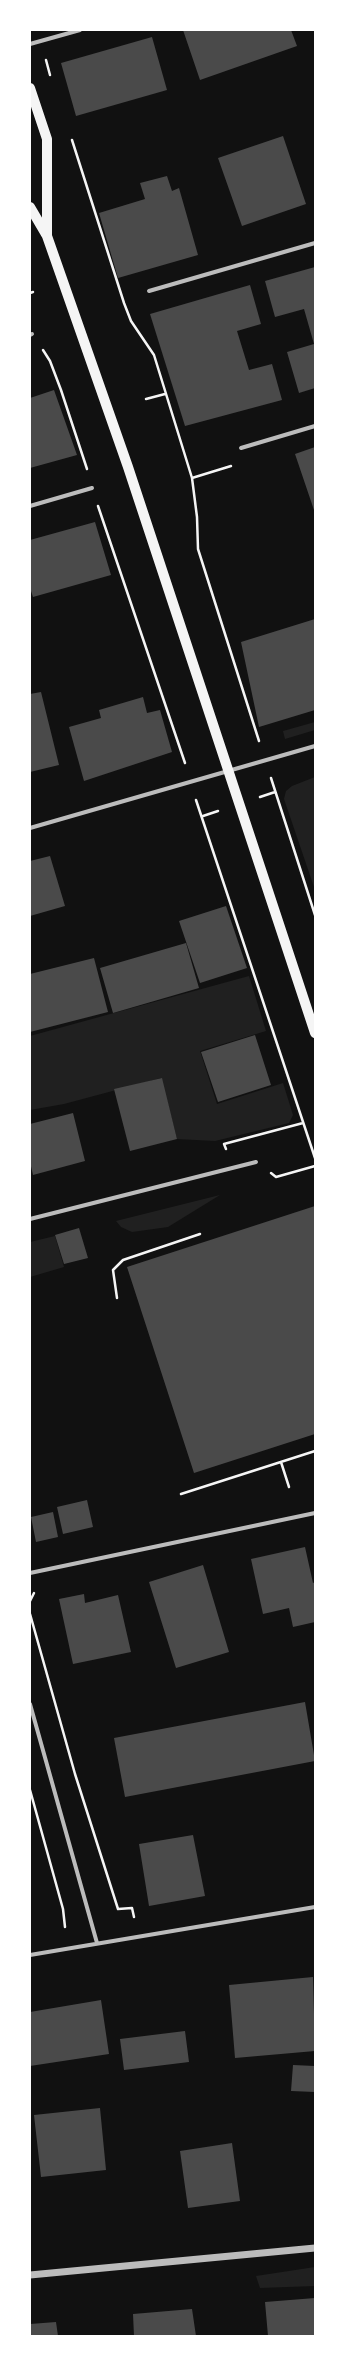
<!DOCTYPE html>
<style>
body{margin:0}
#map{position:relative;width:345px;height:2366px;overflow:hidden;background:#111;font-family:"Roboto Serif",serif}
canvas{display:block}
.frame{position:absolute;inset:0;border:31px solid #fff;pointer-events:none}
</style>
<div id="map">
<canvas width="345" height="2366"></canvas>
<div class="frame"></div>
</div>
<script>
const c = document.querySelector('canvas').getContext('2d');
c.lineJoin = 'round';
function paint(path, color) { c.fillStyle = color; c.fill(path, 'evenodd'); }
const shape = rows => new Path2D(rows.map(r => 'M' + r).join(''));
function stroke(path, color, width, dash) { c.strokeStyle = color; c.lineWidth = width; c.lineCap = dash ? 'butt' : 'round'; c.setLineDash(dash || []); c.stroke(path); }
paint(shape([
 [315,722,315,730,285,739,283,731],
 [315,777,315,890,284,799,286,791,292,786],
 [249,976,266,1031,200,1051,217,1104,283,1083,293,1115,289,1123,215,1141,177,1139,161,1078,64,1104,30,1110,30,1036],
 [220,1195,168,1227,132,1232,121,1227,116,1221],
 [55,1236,64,1267,30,1277,30,1242],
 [315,2267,315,2286,260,2288,256,2276]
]), '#202020');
paint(shape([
 [183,30,291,30,297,46,200,80],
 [152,37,167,90,76,116,61,63],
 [283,136,306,204,242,226,218,158],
 [167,176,172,191,179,188,198,255,118,278,99,213,145,199,140,183],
 [315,267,315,388,299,393,287,352,314,344,304,309,275,317,265,281],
 [250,285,261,324,237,331,249,370,272,364,282,400,185,426,150,314],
 [54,390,77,455,30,468,30,398],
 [315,447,315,513,295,454],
 [95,522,111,575,33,597,30,588,30,540],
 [315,619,315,710,259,727,241,642],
 [41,692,59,765,30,772,30,694],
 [143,697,147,713,160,710,172,752,84,781,69,727,101,718,99,710],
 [50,856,65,906,30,916,30,861],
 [226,906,247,968,200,983,179,921],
 [186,943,199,988,113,1013,100,968],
 [94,958,108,1012,30,1032,30,974],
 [255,1035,271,1085,218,1102,201,1052],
 [162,1078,177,1139,130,1151,114,1089],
 [73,1113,85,1161,33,1175,30,1162,30,1124],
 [315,1206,315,1434,194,1473,127,1267],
 [79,1228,88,1258,64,1264,55,1235],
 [87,1500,93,1527,63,1534,57,1507],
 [53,1512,58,1537,36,1542,31,1517],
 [305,1547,313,1583,315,1582,315,1622,293,1627,289,1608,263,1614,251,1559],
 [203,1565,229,1652,176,1668,149,1582],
 [84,1594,85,1603,118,1595,131,1652,73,1664,59,1599],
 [305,1702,315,1761,125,1797,114,1738],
 [193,1835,205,1896,149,1906,139,1844],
 [313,1977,315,2051,235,2058,229,1985],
 [101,2000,109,2054,30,2066,30,2012],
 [185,2031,189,2062,124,2070,120,2039],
 [293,2065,315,2066,315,2092,291,2091],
 [100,2108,106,2170,41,2177,34,2115],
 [232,2143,240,2201,188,2208,180,2151],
 [315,2298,315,2336,268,2336,265,2302],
 [192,2309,196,2336,134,2336,133,2314],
 [56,2322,58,2336,30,2336,30,2324]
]), '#4a4a4a');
stroke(shape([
 [46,60,50,75],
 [72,140,124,303,131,321,154,355,192,478,197,517,198,549,259,741],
 [30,293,33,292],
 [43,350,50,361,61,390,87,469],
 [146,399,165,394],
 [192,478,231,466],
 [98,506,185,763],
 [271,778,315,915],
 [260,797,275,792],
 [196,800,315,1158],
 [203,816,218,811],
 [226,1149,224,1144,303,1123],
 [271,1173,276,1177,315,1166],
 [117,1298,113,1270,123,1260,200,1234],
 [281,1462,289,1487],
 [181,1494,315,1451],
 [30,1601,34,1593],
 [30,1614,75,1774,118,1909,132,1908,134,1917],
 [30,1790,63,1909,65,1927]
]), '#f5f5f5', 2.5);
stroke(shape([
 [30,44,80,30],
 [149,291,315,243],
 [30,335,32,334],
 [241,448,315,426],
 [30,506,92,488],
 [30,828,315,746],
 [30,1219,256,1162],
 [30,1573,315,1513],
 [30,1704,97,1943],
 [30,1955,315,1907]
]), '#bcbcbc', 4);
stroke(shape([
 [30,2275,315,2248]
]), '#bcbcbc', 7);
stroke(shape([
 [30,88,47,139,47,235],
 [30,207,47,236,128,467,315,1033]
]), '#f5f5f5', 10);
</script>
